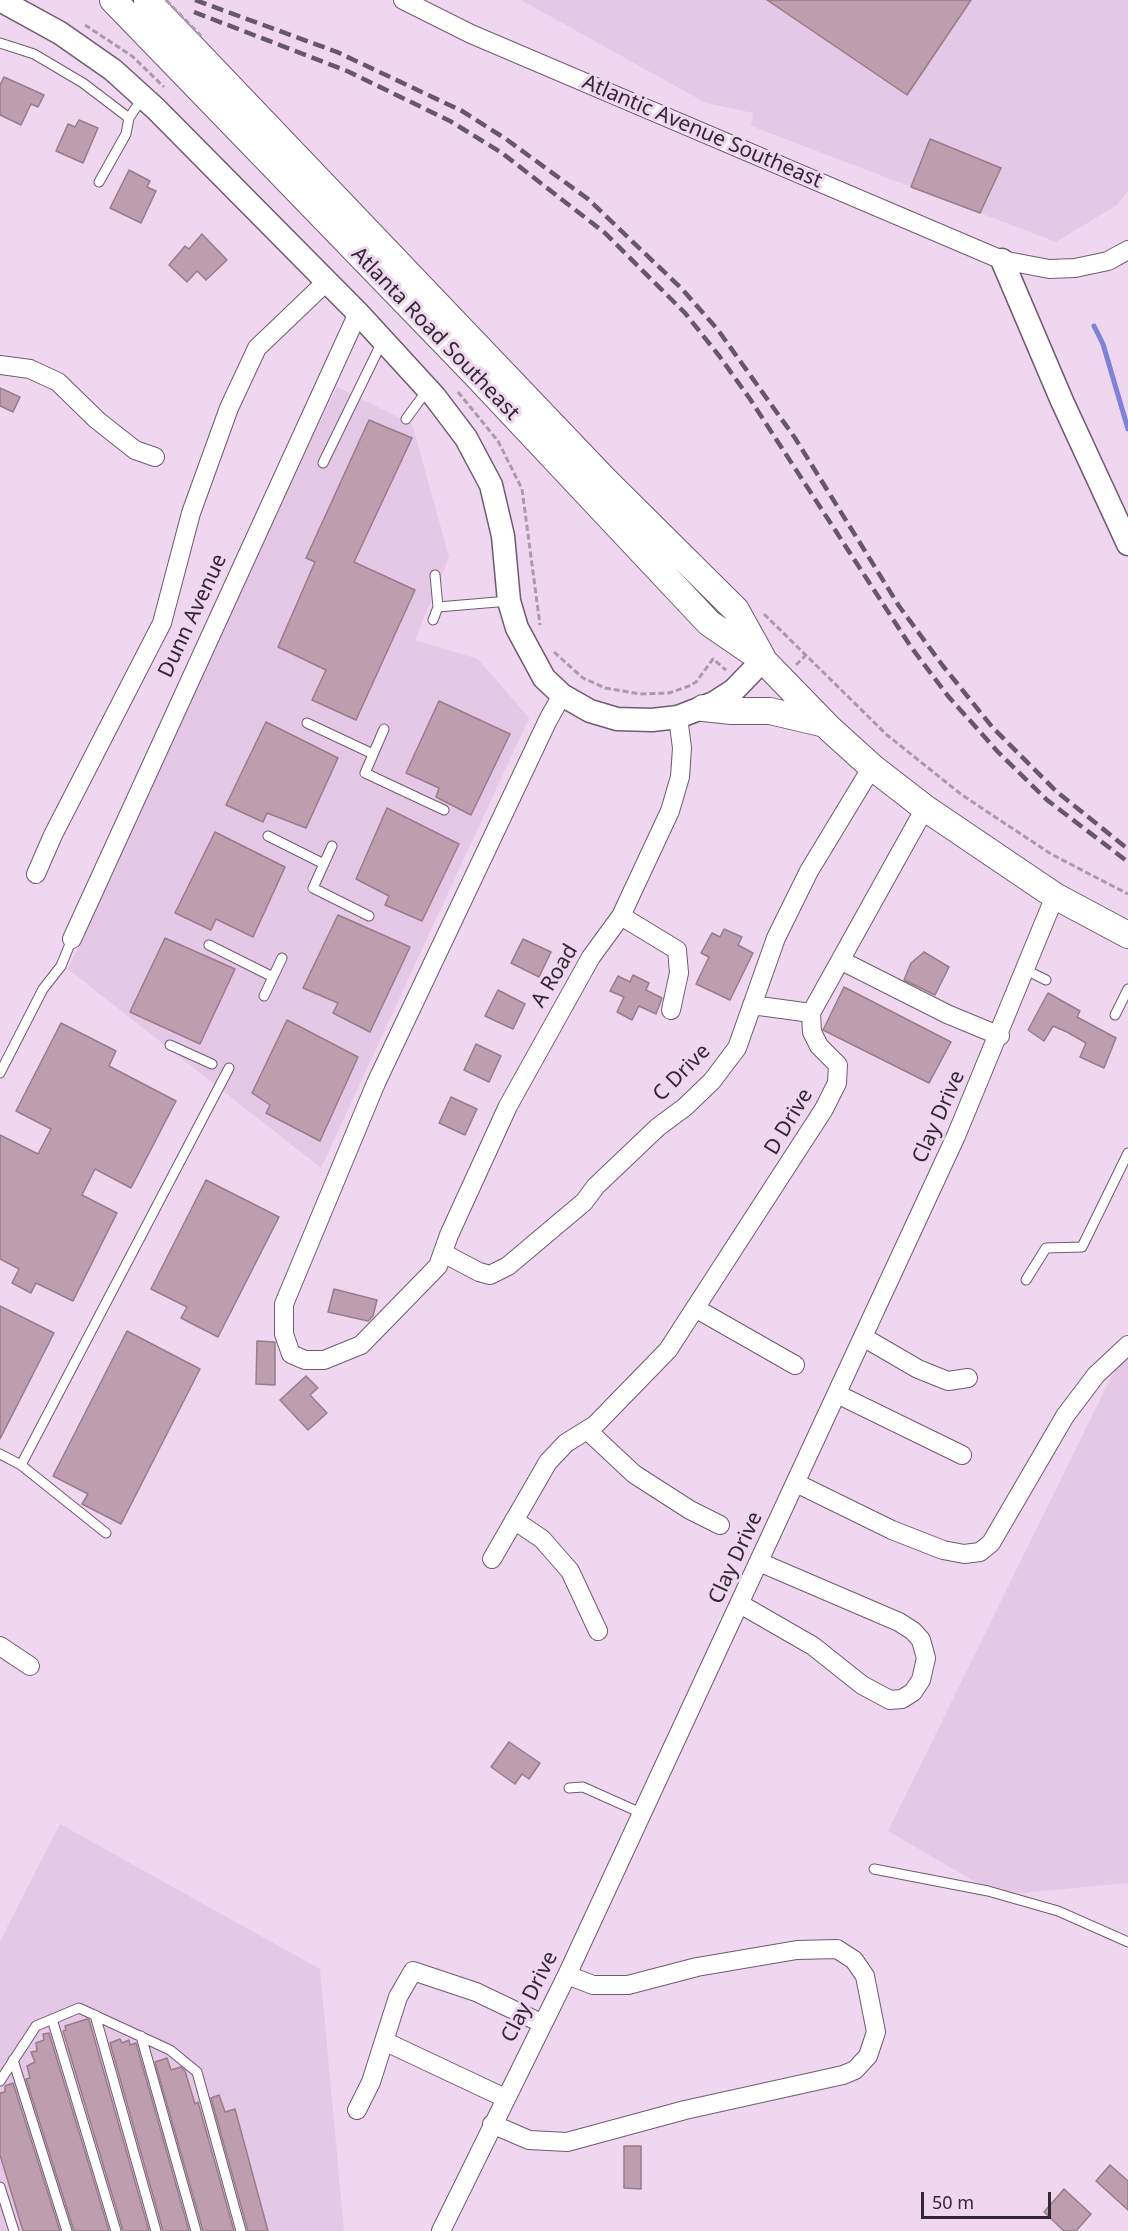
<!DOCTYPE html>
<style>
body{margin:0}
#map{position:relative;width:1128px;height:2231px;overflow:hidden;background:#efd7f0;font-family:"Noto Sans",sans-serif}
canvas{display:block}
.scale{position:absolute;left:921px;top:2192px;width:130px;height:27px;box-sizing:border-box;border:3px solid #312832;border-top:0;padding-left:8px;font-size:18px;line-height:21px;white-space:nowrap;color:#312832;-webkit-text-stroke:4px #efd7f0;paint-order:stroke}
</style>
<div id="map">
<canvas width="1128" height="2231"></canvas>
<div class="scale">50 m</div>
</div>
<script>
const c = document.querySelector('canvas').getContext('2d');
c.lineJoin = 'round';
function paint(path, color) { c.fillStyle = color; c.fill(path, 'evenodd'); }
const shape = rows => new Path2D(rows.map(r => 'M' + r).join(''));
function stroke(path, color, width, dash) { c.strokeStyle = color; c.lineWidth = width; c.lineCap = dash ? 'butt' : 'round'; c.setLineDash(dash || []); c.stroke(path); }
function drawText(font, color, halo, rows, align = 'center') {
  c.font = font + ' "Noto Sans",sans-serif'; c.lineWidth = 6; c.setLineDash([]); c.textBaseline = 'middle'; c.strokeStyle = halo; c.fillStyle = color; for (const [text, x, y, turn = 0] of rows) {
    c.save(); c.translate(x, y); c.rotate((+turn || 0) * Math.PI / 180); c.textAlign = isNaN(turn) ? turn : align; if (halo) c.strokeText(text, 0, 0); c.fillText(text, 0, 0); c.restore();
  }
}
paint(shape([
 [521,0,1128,0,1128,190,1117,205,1056,242,751,126,753,113,706,103],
 [337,387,412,424,449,557,415,640,478,659,529,718,321,1168,68,969,220,625],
 [1120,1359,1128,1361,1128,1883,998,1895,888,1831],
 [60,1824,320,1969,344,2231,0,2231,0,1941]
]), '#e5c7e6');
stroke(shape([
 [1094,326,1103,344,1128,429]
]), '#7f83d6', 5);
const building = shape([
 [767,0,971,0,907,95,767,0],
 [4,77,44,95,38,107,31,104,21,125,0,115,0,85,4,77],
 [79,120,98,128,83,163,56,151,68,124,75,127,79,120],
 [930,139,1001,168,980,213,911,187,930,139],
 [129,170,150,181,147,187,156,191,141,223,110,208,129,170],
 [202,234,227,260,206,280,197,271,187,282,169,265,185,246,189,249,202,234],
 [0,388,20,397,13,412,0,406,0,388],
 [369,420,412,438,354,562,415,590,356,720,312,700,326,670,278,647,315,562,306,558,369,420],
 [439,701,510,734,471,815,436,797,439,788,406,773,439,701],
 [266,722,338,758,306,828,267,813,263,822,226,805,266,722],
 [387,808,459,844,422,921,385,905,389,896,356,879,387,808],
 [215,832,285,867,253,937,216,919,211,930,175,913,215,832],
 [338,915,410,947,370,1032,333,1013,338,1003,303,988,338,915],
 [724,929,742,937,738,945,753,953,730,1000,696,984,709,957,701,953,712,933,720,937,724,929],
 [165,938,235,969,200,1044,130,1012,165,938],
 [523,939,551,952,539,977,511,963,523,939],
 [924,952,949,967,935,995,904,980,911,963,924,952],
 [633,975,649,983,646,990,662,998,656,1014,639,1006,632,1020,617,1012,624,997,610,991,618,976,630,982,633,975],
 [844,987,951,1042,929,1083,823,1030,844,987],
 [498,990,525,1004,513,1029,485,1016,498,990],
 [1048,993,1080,1011,1077,1017,1116,1038,1104,1068,1080,1057,1086,1043,1067,1032,1053,1026,1044,1041,1028,1030,1048,993],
 [287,1020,358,1057,320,1141,266,1113,270,1105,252,1093,287,1020],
 [61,1023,116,1051,109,1066,176,1101,131,1188,95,1169,82,1195,117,1213,73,1301,36,1283,31,1293,12,1283,19,1269,0,1259,0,1135,38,1154,51,1129,16,1111,61,1023],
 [476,1044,501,1056,489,1082,464,1070,476,1044],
 [451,1097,477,1109,465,1135,439,1123,451,1097],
 [206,1180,279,1217,218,1337,181,1318,187,1307,151,1289,206,1180],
 [334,1289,377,1300,373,1316,368,1321,328,1312,334,1289],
 [0,1306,54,1333,0,1439,0,1306],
 [127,1331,200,1369,121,1524,82,1504,88,1494,53,1476,127,1331],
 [257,1341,275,1342,275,1385,256,1384,257,1341],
 [306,1376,318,1388,310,1395,327,1413,308,1430,280,1400,306,1376],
 [509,1742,540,1763,529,1779,522,1774,515,1784,491,1767,509,1742],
 [87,2019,89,2020,149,2231,123,2231,63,2031,66,2030,65,2026,87,2019],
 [49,2033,109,2231,74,2231,26,2079,30,2078,27,2066,35,2062,31,2052,37,2051,36,2043,44,2040,43,2034,49,2033],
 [120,2039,122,2043,129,2040,130,2045,136,2043,189,2231,163,2231,110,2043,120,2039],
 [167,2058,171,2070,181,2067,185,2071,195,2104,198,2102,234,2231,203,2231,155,2062,167,2058],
 [13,2083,60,2231,23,2231,0,2155,0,2093,5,2092,5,2086,13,2083],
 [219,2095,225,2112,235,2109,268,2231,248,2231,211,2098,219,2095],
 [624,2146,641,2146,641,2189,624,2188,624,2146],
 [1110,2165,1128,2181,1128,2210,1096,2181,1110,2165],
 [1064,2189,1091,2214,1076,2231,1064,2231,1044,2212,1064,2189]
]);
paint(building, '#be9eae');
stroke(building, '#9a7b8a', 1.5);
const service = shape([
 [0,43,34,54,83,83,129,118,126,134,99,182],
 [129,118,143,97],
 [406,419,428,389],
 [323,463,383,340],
 [435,575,438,607],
 [433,620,438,607,509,601],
 [307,723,373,754],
 [384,729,365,773,444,810],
 [268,836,324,864],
 [332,846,313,888,369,916],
 [209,945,273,977],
 [1026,970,1046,980],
 [264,996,282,958],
 [1115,1015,1128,989],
 [170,1045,212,1064],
 [0,1073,43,989,61,966,72,939],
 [1026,1280,1046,1248,1082,1247,1128,1153],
 [0,1454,21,1465,106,1533],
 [21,1465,229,1068],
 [569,1788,583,1787,641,1813],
 [874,1869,988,1891,1058,1911,1128,1942],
 [95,2015,156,2231],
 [52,2019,116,2231],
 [141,2036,196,2231],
 [13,2060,67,2231],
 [0,2081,36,2026,79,2008,170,2050,197,2072,241,2231],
 [0,2187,14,2231]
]);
const minor = shape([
 [403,0,471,34,1002,260,1049,269,1075,268,1108,261,1128,250],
 [0,365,30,369,58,382,97,420,135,450,155,457],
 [562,695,548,720,376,1083,284,1304,284,1334,291,1354,305,1360,324,1360,361,1345,438,1266,449,1235,508,1106,591,957,621,916,670,811,680,777,682,748,678,717],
 [36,874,53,835,162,623,191,513,229,408,257,348,326,282],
 [621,916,677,950,679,973,671,1010],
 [72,939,358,313],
 [842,961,947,1014,1000,1036],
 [752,1005,811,1013],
 [443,1253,479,1272,490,1275,508,1266,584,1202,596,1186,658,1127,685,1107,712,1081,737,1048,776,938,809,871,872,767],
 [695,1308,795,1365],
 [863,1337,918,1369,948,1381,968,1378],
 [837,1394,962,1455],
 [587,1430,634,1474,690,1510,720,1525],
 [796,1483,892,1530,943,1550,964,1554,980,1552,991,1543,1065,1416,1096,1375,1128,1345],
 [514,1520,542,1539,570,1571,598,1631],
 [492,1559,548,1462,566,1443,595,1425,668,1350,824,1109,837,1083,838,1065,819,1046,812,1032,811,1013,925,808],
 [740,1604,813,1646,862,1685,890,1700,902,1699,913,1692,921,1680,926,1658,921,1640,913,1631,899,1622,759,1562],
 [0,1646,30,1666],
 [384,2041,505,2098],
 [357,2110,371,2082,398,1997,413,1971,476,1992,541,2023],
 [492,2124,529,2140,567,2142,685,2110,843,2075,855,2070,868,2056,876,2032,865,1976,854,1960,837,1949,797,1950,697,1967,628,1985,593,1985,567,1975],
 [441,2231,567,1975,956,1136,1055,896]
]);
const tertiary = shape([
 [0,0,60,33,113,70,156,109,358,313,435,397,466,438,491,485,503,536,509,601,517,628,544,678,562,695,590,711,617,719,652,720,678,717,714,703,734,690,763,660],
 [1002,260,1062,401,1128,544]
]);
const secondary = shape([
 [113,0,474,373,709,623,763,660,830,729,872,767,925,808,1055,896,1128,935],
 [147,0,605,480,736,610,762,657],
 [703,708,732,711,770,711,825,724]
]);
stroke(service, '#705a71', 11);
stroke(minor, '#705a71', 20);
stroke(tertiary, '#705a71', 25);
stroke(secondary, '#705a71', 28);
stroke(shape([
 [85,25,132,56,164,87],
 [458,392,498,441,522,489,540,625],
 [764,614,887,735,962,795,1051,854,1128,894],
 [554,652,583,678,605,688,640,694,669,693,689,686,696,682,713,659,726,670],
 [796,665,805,656]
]), '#ab99ac', 3, [6, 3]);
stroke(service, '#fff', 9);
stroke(minor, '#fff', 18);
stroke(tertiary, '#fff', 22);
stroke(secondary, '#fff', 26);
stroke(shape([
 [195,0,337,52,462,111,506,139,588,199,682,289,718,330,795,438,899,606,943,666,993,728,1057,792,1128,849],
 [194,12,347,71,450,121,502,153,605,233,685,313,720,357,750,399,911,647,948,696,998,752,1047,800,1128,862]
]), '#665967', 4.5, [12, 6]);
stroke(shape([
 [166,0,201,36]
]), '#ab99ac', 3, [6, 3]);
drawText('21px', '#312832', '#efd7f0', [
 ["Atlantic Avenue Southeast",702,132,23],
 ["Atlanta Road Southeast",435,334,46],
 ["Dunn Avenue",193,616,-65],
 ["A Road",555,976,-59],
 ["C Drive",682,1073,-45],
 ["Clay Drive",939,1117,-66],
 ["D Drive",789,1122,-59],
 ["Clay Drive",736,1558,-65],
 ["Clay Drive",530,1997,-63]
]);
</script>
